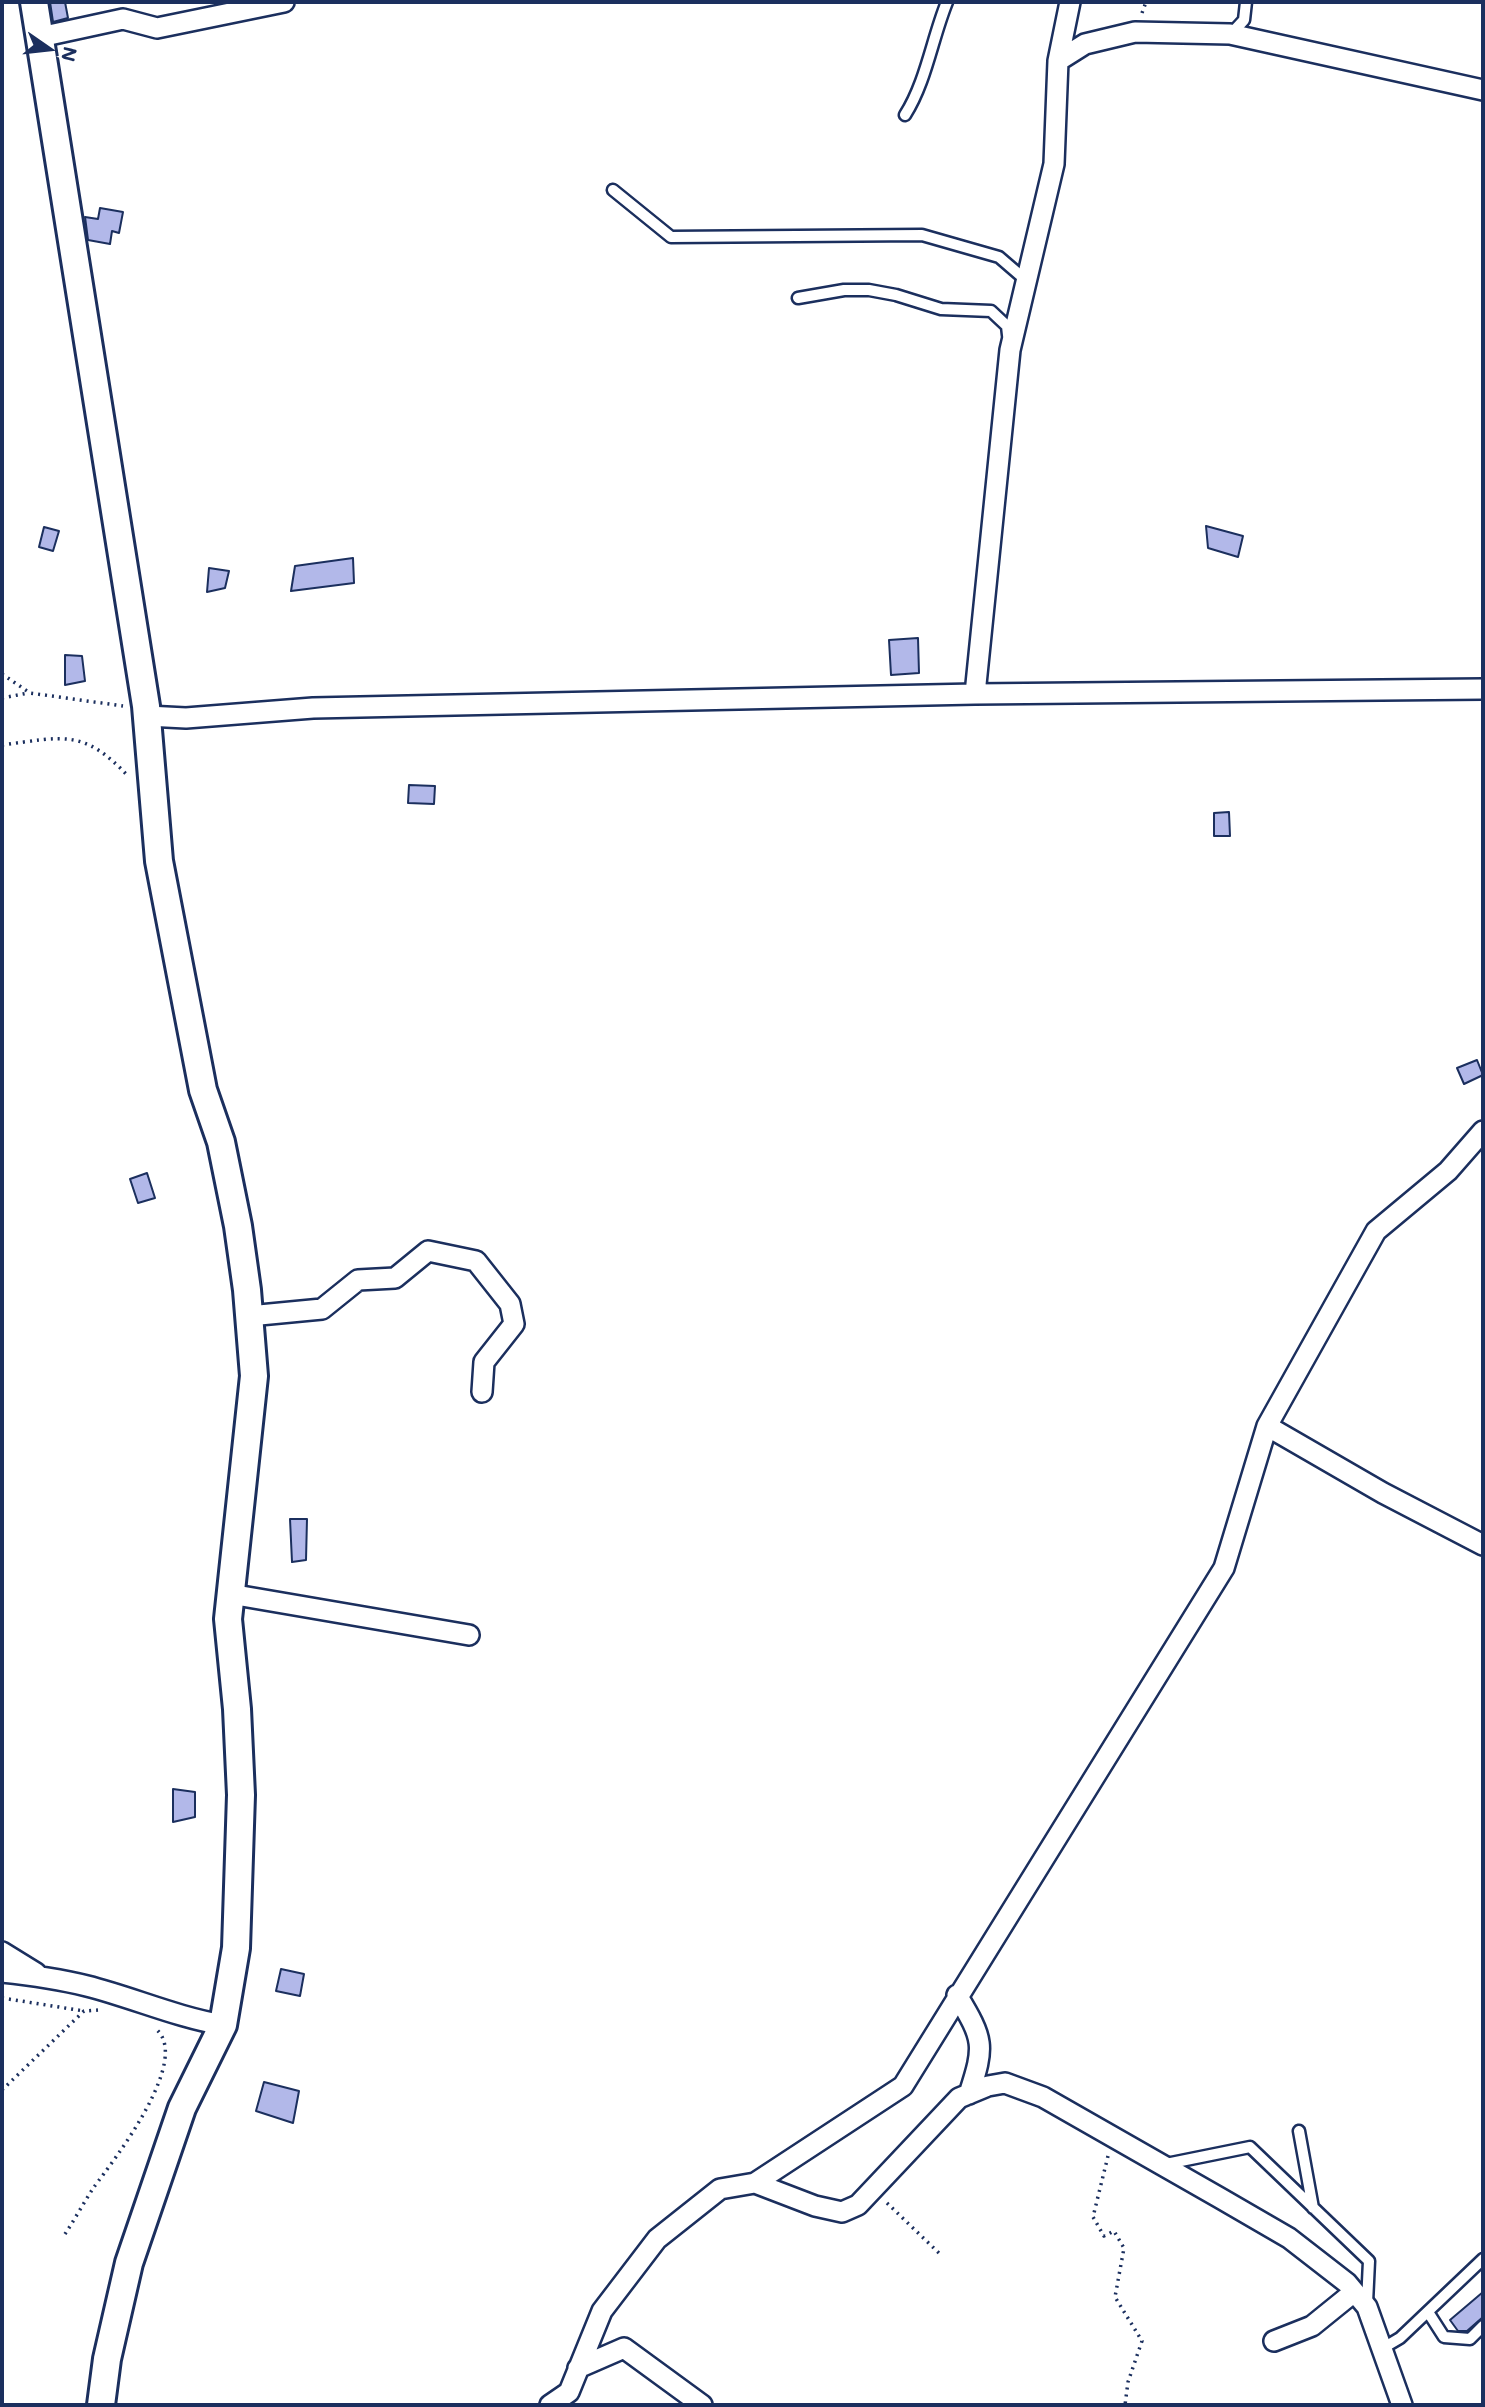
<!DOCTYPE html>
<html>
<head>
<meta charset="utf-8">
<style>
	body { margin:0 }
	#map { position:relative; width:1485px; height:2407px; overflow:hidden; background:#fff; font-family:Mali,sans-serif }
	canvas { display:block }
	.frame { position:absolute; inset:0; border:4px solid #1b2f5e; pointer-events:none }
	.north { position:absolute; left:14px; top:14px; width:70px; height:70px; -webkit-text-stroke:5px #fff; paint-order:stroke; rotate:104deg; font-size:19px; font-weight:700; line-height:28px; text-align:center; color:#1b2f5e }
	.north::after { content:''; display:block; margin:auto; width:24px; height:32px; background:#1b2f5e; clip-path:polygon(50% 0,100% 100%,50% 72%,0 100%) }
</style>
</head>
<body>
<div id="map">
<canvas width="1485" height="2407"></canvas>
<div class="frame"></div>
<div class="north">N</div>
</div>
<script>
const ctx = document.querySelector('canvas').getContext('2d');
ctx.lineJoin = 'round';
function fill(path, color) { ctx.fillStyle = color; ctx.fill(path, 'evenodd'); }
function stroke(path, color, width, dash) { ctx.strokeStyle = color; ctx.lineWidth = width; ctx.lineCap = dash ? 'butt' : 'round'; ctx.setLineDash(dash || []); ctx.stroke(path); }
const building = new Path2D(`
	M50,2H65L68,18L53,22Z
	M100,208L123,212L119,233L112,231L110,244L88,240L85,217L98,219Z
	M1206,526L1243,536L1238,557L1208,548Z
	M44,527L59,531L53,551L39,547Z
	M353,558L354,583L291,591L295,566Z
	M209,568L229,571L225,588L207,592Z
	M918,638L919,673L891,675L889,640Z
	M65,655L82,656L85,681L65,685Z
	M409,785L435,786L434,804L408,803Z
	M1229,812L1230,836H1214V813Z
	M1477,1060L1483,1075L1464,1084L1457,1068Z
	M147,1173L155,1198L138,1203L130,1179Z
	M290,1519H307L306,1560L292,1562Z
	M173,1789L195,1792V1817L173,1822Z
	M281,1969L304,1974L300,1996L276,1991Z
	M264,2082L299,2091L293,2123L256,2111Z
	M1483,2292V2317L1467,2331H1458L1450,2320Z`);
fill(building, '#b2b8e9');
stroke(building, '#1b2f5e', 2);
const lane = new Path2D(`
	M1231,34L1244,20L1246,2
	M905,115C926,82 932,39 947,2
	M613,190L671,237L922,235L999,257L1028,282
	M798,298L844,290H869L896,295L941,309L991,311L1007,326L1008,335
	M1299,2131L1313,2208
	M1166,2164L1250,2147L1369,2261L1367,2303
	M1428,2312L1444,2337L1470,2339L1483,2326
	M1383,2348L1400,2338L1483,2259`);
const street = new Path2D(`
	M40,37L123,19L157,28L284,2
	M1058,61L1085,44L1135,32L1230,34L1483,90
	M975,694L1010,350L1054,164L1058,61L1070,2
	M147,716L186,718L313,708L975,694L1483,689
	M249,1316L322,1309L358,1280L395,1278L428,1251L476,1261L510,1304L514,1324L484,1362L482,1392
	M1267,1426L1383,1493L1483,1545
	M230,1594L469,1635
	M2,1952L36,1973
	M2,1972C31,1975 59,1979 87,1986C134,1998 176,2017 223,2025
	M957,1995C984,2040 985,2045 969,2094
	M755,2183L815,2206L842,2212L858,2205L959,2098L988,2086L1005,2083L1043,2097L1220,2198L1289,2238L1347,2283L1367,2307L1402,2405
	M1274,2341L1312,2326L1354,2292
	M578,2368L624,2348L702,2405
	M550,2405L569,2392L602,2311L657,2239L720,2189L755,2183L903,2086L1224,1568L1267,1426L1376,1231L1448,1171L1483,1131`);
const secondary = new Path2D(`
	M34,2L146,706L159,861L203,1090L221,1142L238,1226L247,1290L254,1376L228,1619L237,1709L241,1795L236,1948L223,2025L182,2108L129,2263L107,2359L101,2405`);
stroke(lane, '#1b2f5e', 15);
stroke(street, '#1b2f5e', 24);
stroke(secondary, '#1b2f5e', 32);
stroke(new Path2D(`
	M1142,13L1146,2
	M2,674L30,693L123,706
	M2,698L28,693
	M2,745C64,737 83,728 129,777
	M2,1998L84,2011
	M2,2090L84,2011L98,2010
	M1108,2156L1093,2217L1104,2236L1114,2231L1124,2248L1115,2297L1142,2341L1128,2382L1125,2405
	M887,2203L941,2255
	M65,2234C75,2219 84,2202 94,2187C114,2160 192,2060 156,2029`), '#1b2f5e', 3.5, [2, 5]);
stroke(lane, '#fff', 10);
stroke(street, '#fff', 19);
stroke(secondary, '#fff', 26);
</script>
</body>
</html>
